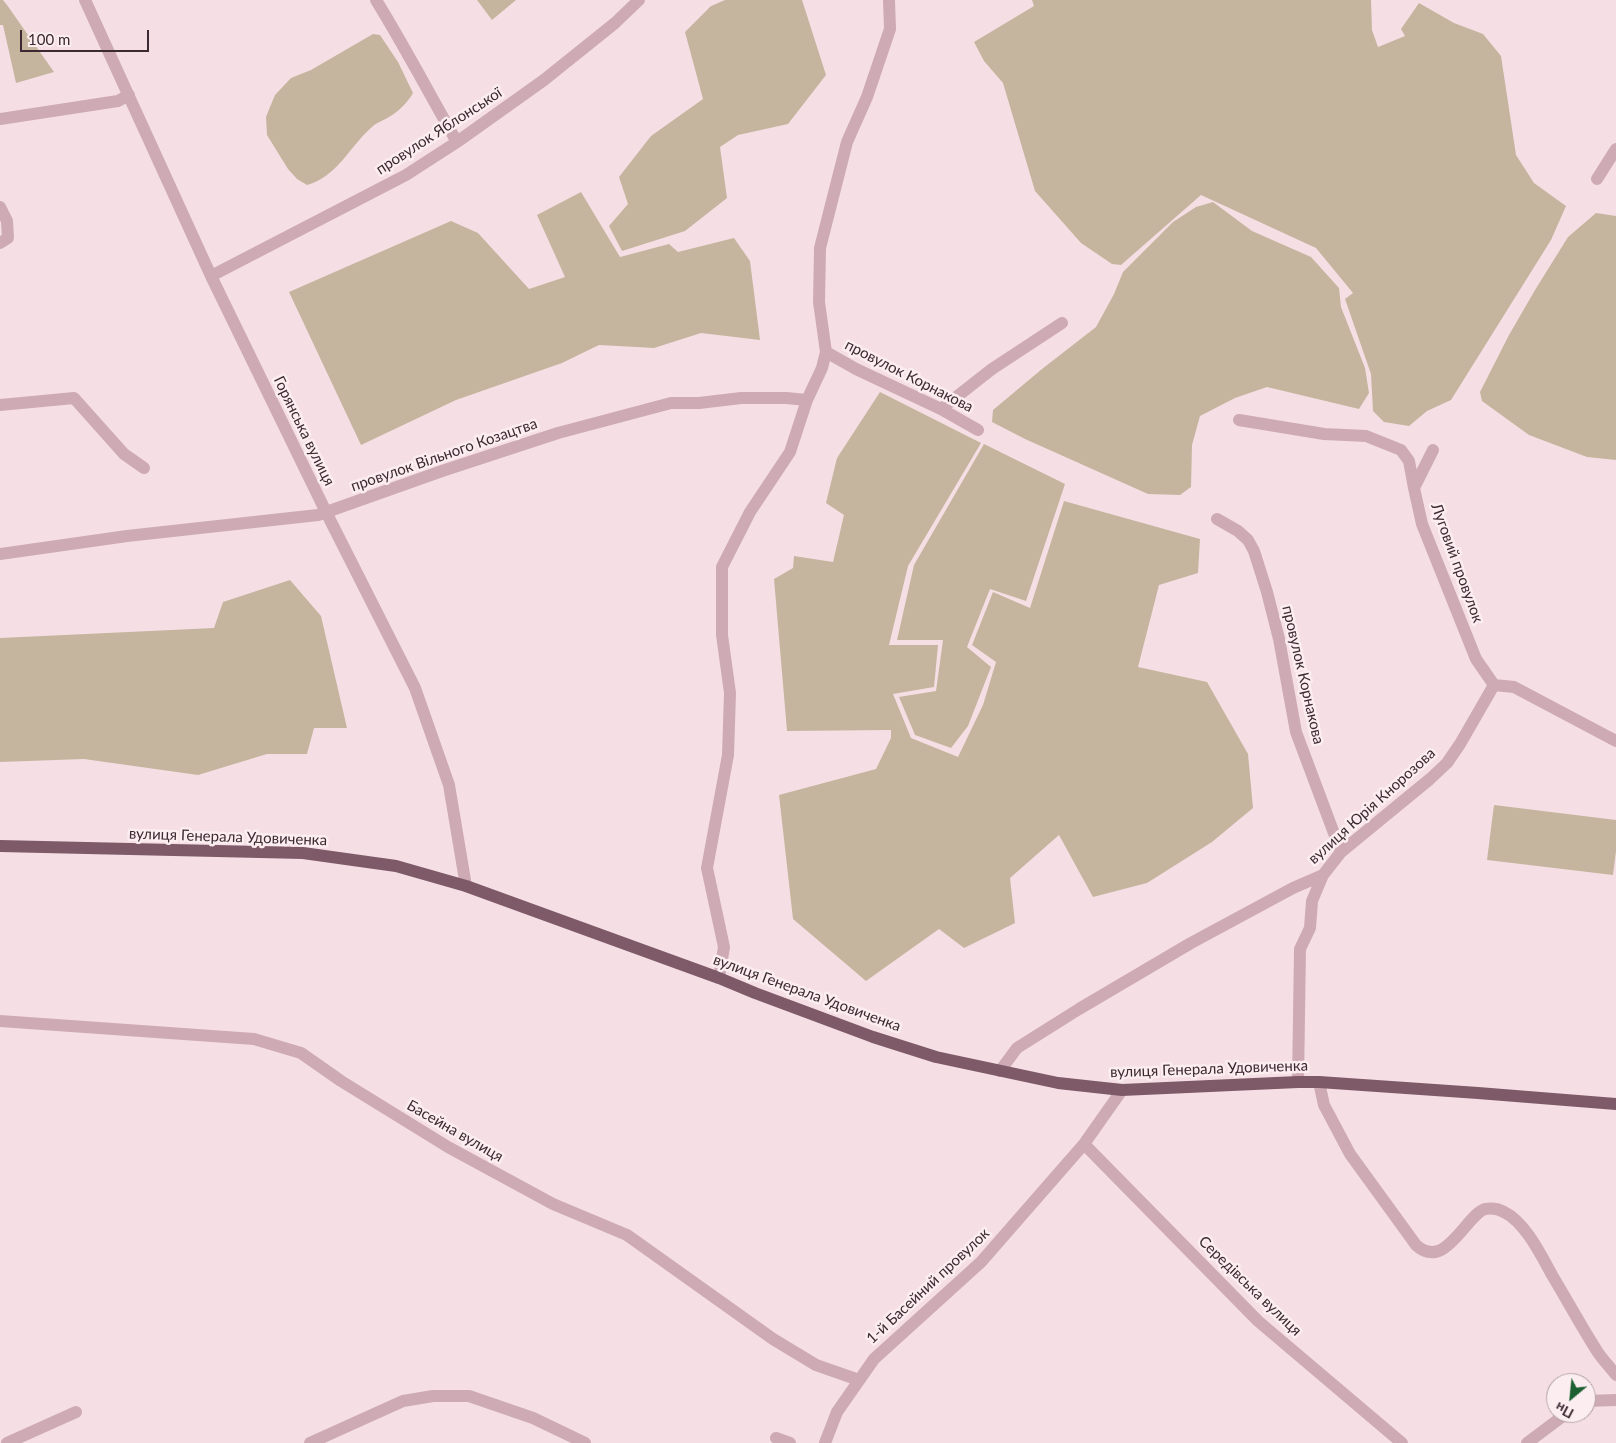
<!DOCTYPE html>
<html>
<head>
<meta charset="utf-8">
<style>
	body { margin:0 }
	#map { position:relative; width:1616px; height:1443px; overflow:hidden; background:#f5dfe4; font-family:Lato,sans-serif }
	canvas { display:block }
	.north { position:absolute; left:1546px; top:1373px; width:50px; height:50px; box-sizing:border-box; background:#fbedf0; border:1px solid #ae9fa4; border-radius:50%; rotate:208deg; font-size:14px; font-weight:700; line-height:20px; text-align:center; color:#3b2a32 }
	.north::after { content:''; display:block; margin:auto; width:18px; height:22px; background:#1c6031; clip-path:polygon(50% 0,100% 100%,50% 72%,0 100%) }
	.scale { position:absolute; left:20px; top:30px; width:129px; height:22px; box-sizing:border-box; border:2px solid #3b2a32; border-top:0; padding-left:6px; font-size:15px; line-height:18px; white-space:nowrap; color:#3b2a32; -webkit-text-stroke:4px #fbedf0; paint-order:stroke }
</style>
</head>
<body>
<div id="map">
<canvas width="1616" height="1443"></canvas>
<div class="north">Пн</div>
<div class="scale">100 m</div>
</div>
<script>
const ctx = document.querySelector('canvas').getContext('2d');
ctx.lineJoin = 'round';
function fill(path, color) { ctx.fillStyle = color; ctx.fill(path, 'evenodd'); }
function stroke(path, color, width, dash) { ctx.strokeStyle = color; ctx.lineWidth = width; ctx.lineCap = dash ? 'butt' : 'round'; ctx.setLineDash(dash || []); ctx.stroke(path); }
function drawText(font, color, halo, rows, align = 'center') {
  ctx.font = font + ' Lato,sans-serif'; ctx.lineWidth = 5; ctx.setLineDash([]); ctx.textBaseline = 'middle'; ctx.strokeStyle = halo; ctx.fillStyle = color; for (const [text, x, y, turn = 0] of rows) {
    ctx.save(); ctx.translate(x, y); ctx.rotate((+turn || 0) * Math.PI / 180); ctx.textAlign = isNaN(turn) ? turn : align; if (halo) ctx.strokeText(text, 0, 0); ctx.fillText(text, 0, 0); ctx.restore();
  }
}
fill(new Path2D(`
	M0,0H3L7,5L54,72L16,83L3,25H0Z
	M477,0H516L492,20Z
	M725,0H802L826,75L788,124L738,135L720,147L727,198L685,231L622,251L609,226L628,204L619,177L651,136L703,99L685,32L711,6Z
	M1032,0H1371L1372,30L1378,47L1405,36L1401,29L1419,3L1454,23L1483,34L1501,56L1516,155L1534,183L1566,206L1551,240L1451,400L1427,411L1409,426L1384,422L1373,411L1371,374L1345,299L1353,293L1316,248L1201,195L1121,265L1112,264L1081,243L1035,191L1003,83L984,61L974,42L1034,6Z
	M373,34L380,35L398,62L413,93C407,103 399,111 389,117C383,121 377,122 372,127C350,146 337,177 307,185L297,179L288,169L267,135L266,117L270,107L275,95L291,78L311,70Z
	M581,192L620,257L669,244L678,252L734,238L750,261L760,340L701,333L654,348L599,345L562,363L456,400L361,445L289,292L451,221L478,233L529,289L565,277L537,215Z
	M1213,202L1252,231L1311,257L1339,288L1341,307L1365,368L1369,393L1359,409L1267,387L1235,398L1200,416L1192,445L1191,487L1180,495L1148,494L1025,439L992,422L993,410L1042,369L1096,327L1114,294L1123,272L1173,222L1196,207Z
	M1596,213L1616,216V460L1587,457L1529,435L1482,401L1480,392L1509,335L1535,290L1568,237Z
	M880,392L981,443L908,566L889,645H938L934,687L893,694L911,738L958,757L983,705L996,662L972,645L993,592L1030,608L1064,501L1200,539L1198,573L1159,585L1138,667L1207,682L1248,754L1253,808L1212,842L1147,883L1093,897L1059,835L1010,878L1015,923L964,948L939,929L866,981L793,919L779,795L876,769L891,738V730L787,731L774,579L793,568L794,556L833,562L844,515L826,503L837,458Z
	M984,444L1065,484L1026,601L990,589L967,647L991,667L968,726L951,748L915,735L899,697L936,691L943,640H897L914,565Z
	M290,580L321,616L347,728H314L307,754H267L198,775L84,759L0,762V638L214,628L223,602Z
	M1494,805L1616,820V851L1613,875L1487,860Z`), '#c5b59e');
stroke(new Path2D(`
	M85,0L211,276L326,512L415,688L449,785L466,886
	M376,0C405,47 430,95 457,142
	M0,119L118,101L129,95
	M1597,179L1616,149
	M0,207L7,221L8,238L0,243
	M211,276L406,175L457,142L544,80L615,23L639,0
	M826,352L856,369L941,409L978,430
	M0,405L74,398L124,454L144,468
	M941,409L992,369L1062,323
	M1239,420L1324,434L1366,436L1401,450L1409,461L1414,488
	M1433,450L1414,488L1422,524L1476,659L1494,685
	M1217,519L1238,531L1248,540L1254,551L1267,592L1279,639L1296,732L1341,852
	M0,554L127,536L318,515L442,471L558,433L671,403H699L741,398H786L807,400
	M719,978L724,947L707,868L728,755L730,693L722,635V567L750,512L790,452L807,400L822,368L826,352L819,302L820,248L847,142L867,97L890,29L889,0
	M0,1021L254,1039L301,1053L341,1081L448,1147L553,1204L627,1235L773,1339L816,1365L859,1380
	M1000,1071L1017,1048L1079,1009L1191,943L1293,888L1323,875L1341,852L1430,779L1447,763L1460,744L1494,685L1514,687L1616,741
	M1298,1082L1300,949L1310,928L1312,901L1323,875
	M1319,1082L1324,1105L1350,1154L1416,1245C1445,1272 1466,1215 1485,1209C1491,1208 1499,1209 1504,1212C1525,1222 1541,1255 1552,1275C1567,1300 1581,1326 1597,1351C1602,1359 1610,1367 1616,1375
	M1084,1144L1258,1321L1402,1443
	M1586,1401L1616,1400
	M776,1438L790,1443
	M7,1443L76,1412
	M310,1443L403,1401L433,1396H469L533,1418L585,1443
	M825,1443L837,1412L874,1359L981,1262L1084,1144L1122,1090
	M1527,1443L1567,1413`), '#ceaab5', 12);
stroke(new Path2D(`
	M0,846L303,853L396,866L466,886L719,978L755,993L873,1037L936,1057L1058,1083L1122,1090L1298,1082H1319L1478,1093L1616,1104`), '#7e5a69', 12);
drawText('15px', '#3b2a32', '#fbedf0', [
	["провулок Яблонської",439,131,-33],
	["провулок Корнакова",909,376,27],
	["Горянська вулиця",304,431,64],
	["провулок Вільного Козацтва",444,455,-19],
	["Луговий провулок",1457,563,70],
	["провулок Корнакова",1303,675,77],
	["вулиця Юрія Кнорозова",1372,806,-42],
	["вулиця Генерала Удовиченка",228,837,2],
	["вулиця Генерала Удовиченка",807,993,20],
	["вулиця Генерала Удовиченка",1209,1069,-2],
	["Басейна вулиця",455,1131,30],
	["1-й Басейний провулок",928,1286,-43],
	["Середівська вулиця",1250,1286,44]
]);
</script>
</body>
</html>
